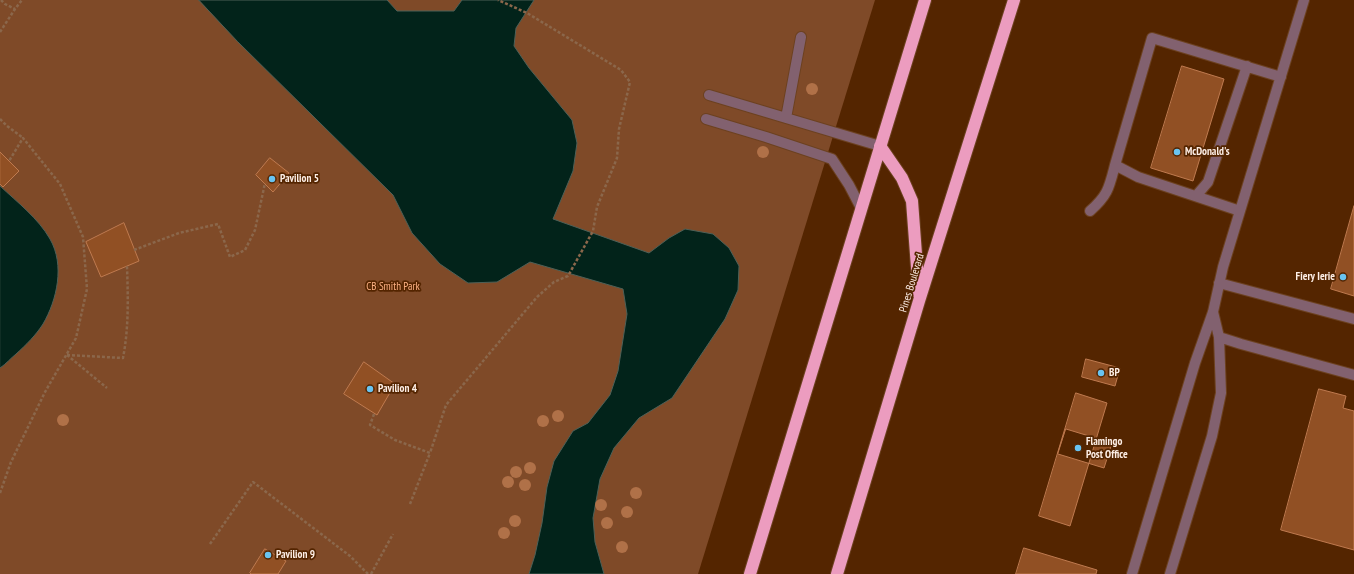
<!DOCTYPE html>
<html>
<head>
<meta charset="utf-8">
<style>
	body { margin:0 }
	canvas { display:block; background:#542500 }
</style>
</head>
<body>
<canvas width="1354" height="574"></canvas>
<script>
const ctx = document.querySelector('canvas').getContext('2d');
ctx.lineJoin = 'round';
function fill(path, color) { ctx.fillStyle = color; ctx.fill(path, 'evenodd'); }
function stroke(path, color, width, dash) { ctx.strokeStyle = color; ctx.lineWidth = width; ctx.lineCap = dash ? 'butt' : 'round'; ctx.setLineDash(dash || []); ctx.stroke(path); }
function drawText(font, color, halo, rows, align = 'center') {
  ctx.font = font + ' "PT Sans Narrow",sans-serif'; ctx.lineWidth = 3.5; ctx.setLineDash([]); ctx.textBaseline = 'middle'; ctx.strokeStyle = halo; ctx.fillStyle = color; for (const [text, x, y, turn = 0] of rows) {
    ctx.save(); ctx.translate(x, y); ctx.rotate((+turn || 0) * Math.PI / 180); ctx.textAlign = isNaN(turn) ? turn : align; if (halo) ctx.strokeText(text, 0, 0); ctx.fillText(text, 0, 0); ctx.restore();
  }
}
fill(new Path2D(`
	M0,0H875L698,574H0Z`), '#7f4a28');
const water = new Path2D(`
	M199,0H387L397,11H454L462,0H534L516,28L514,46L529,68L572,120L577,143L573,171L553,219L649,253L669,238L685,229L713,234L729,248L739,266L738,290L725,319L672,398L639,418L614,448L600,479L593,518L595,542L604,574H529L535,555L542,523L547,487L554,461L573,431L588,423L610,395L618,371L627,314L623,289L530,262L497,282L468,283L440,264L412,233L393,195L238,42Z
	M0,186C17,202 38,218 50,239C65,265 57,300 43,324C36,335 26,345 16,354C11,358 6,364 0,368Z`);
fill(water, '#02231a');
stroke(water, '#4d6057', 1);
const building = new Path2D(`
	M1182,66L1224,79L1193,181L1151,168Z
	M0,152L19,171L3,187L0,184Z
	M270,158L289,173L273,192L256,175Z
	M1354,206V296L1331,289Z
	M124,223L139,261L101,277L86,242Z
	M1086,359L1120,368L1115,386L1082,377Z
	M364,362L395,384L377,415L344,394Z
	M1319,389L1346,396L1343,408L1354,411V550L1281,530Z
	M1076,393L1107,403L1070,526L1039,516Z
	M1066,429L1112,443L1104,468L1058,454Z
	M1024,548L1097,570L1096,574H1016Z
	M265,549L286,561L278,574H251L250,573Z`);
fill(building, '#915024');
stroke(building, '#bf7a4f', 1);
const lane = new Path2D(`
	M709,95L880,146
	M786,118L801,37
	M706,119L766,137L832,159L849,185L861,208
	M1196,196L1208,182L1247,66
	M1090,211C1108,195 1109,188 1115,165
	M1240,211L1138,177L1115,165L1152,38L1281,77
	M1219,283L1354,319
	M1219,337L1241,344L1354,375
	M1132,574L1195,363L1213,312L1223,267L1304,0
	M1170,574L1212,436L1221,393L1219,337L1213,312`);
const highway = new Path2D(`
	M880,146L902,178L912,201L919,294
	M750,574L925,0
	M837,574L919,301L1014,0`);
stroke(lane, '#6c4120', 12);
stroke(highway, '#6c4120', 14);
stroke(new Path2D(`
	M1,0L5,4L15,9
	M0,32L15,9L22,0
	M0,119L7,126L23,138
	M134,250L179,233L218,224L230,257L245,250L255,230L265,183
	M67,355L123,358C129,327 128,297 127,266
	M67,355L107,388
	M374,414L370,425L395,440L430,453L446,405L537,297L554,282L568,276L593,231L597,207L617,158L619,129L630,82L621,70L527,13L498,0
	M0,493L11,462L45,392L76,338L87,289L83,237L60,184L23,138L9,161
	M410,504L430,453
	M210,544L253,482L350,556L368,574
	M371,574L393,534`), '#8b674b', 2.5, [3, 2]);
stroke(lane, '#82616f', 10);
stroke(highway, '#ec9cbf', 12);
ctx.fillStyle = '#b07148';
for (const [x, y] of [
	[812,89],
	[763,152],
	[558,416],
	[63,420],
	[543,421],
	[530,468],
	[516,472],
	[508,482],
	[525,485],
	[636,493],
	[601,505],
	[627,512],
	[515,521],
	[607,523],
	[504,533],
	[622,547]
]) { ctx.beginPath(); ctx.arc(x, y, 6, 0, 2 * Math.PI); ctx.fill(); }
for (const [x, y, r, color] of [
	[1177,152,4,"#69c4f1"],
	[272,179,4,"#69c4f1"],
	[1343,277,4,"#69c4f1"],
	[1101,373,4,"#69c4f1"],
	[370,389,4,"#69c4f1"],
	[1078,448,4,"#69c4f1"],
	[268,555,4,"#69c4f1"]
]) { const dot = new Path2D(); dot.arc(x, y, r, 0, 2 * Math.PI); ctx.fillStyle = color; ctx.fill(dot); stroke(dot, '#542500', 1.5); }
drawText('bold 11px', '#fdeee5', '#542500', [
	["McDonald's",1185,152],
	["Pavilion 5",280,179],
	["Fiery Ierie",1335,277,"right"],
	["BP",1109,373],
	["Pavilion 4",378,389],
	["Flamingo",1086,442],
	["Post Office",1086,455],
	["Pavilion 9",276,555]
], 'left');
drawText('11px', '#fdeee5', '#542500', [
	["Pines Boulevard",912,283,-73]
]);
drawText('11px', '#fcb083', '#542500', [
	["CB Smith Park",393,287]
]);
</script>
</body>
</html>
